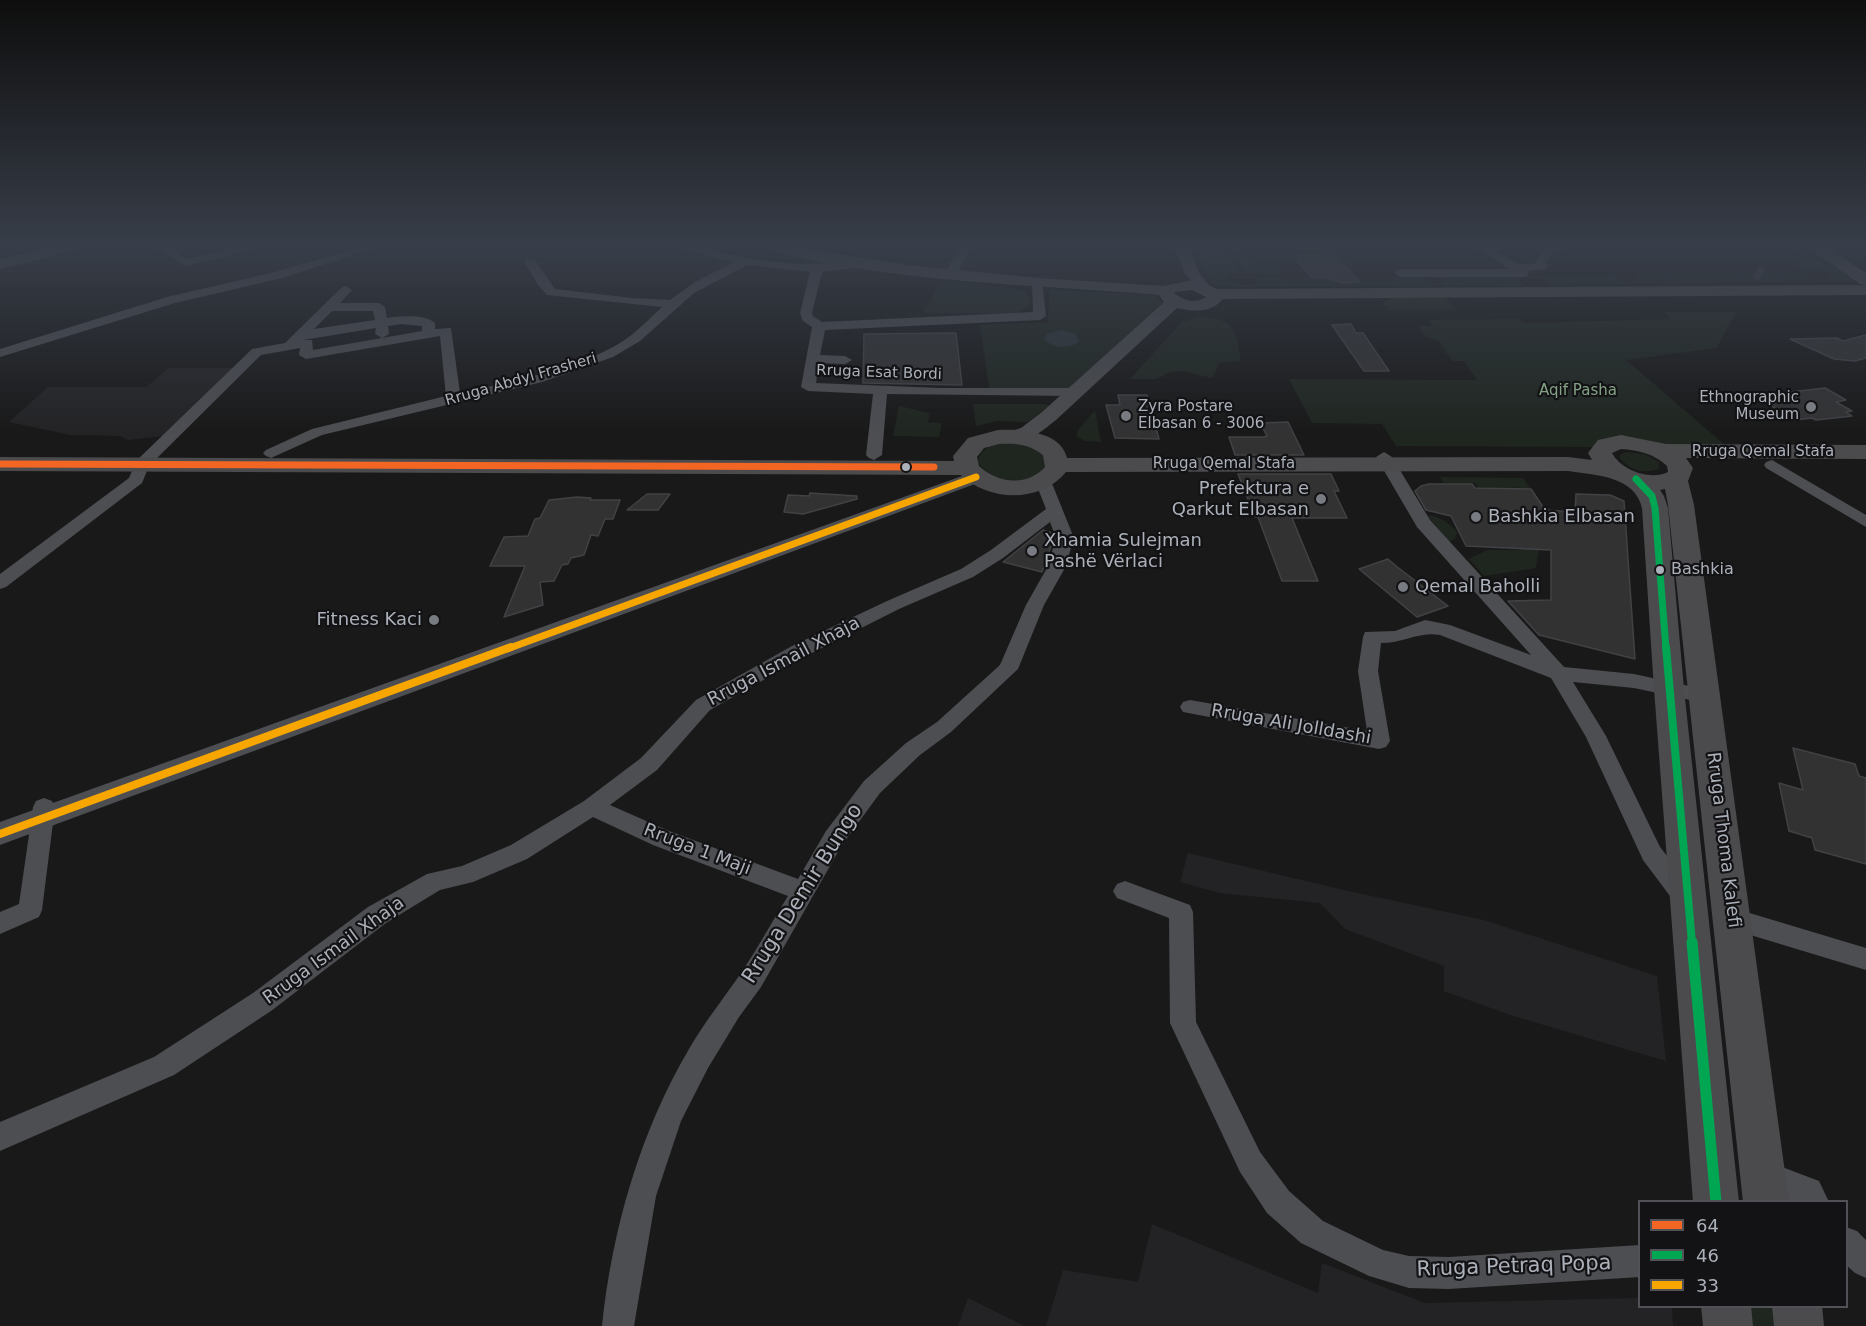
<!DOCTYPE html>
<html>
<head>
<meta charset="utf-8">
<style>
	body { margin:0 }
	#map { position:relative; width:1866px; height:1326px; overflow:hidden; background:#191919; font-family:"DejaVu Sans",sans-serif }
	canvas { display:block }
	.legend { position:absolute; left:1638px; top:1200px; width:210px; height:108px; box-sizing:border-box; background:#131315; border:2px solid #505257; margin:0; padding:8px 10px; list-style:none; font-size:18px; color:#abb0b9 }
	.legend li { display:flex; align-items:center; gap:12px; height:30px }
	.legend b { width:30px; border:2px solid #505257 }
</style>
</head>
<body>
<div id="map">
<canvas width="1866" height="1326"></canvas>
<ul class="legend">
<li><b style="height:8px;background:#f26522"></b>64</li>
<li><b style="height:8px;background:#00a651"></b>46</li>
<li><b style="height:8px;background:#f7a600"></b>33</li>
</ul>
</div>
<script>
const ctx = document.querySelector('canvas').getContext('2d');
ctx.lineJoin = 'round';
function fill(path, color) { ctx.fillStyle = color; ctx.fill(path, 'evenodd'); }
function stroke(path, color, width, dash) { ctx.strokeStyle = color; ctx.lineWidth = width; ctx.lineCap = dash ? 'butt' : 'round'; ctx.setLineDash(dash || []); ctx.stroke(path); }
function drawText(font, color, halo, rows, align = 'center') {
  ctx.font = font + ' "DejaVu Sans",sans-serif'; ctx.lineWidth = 4.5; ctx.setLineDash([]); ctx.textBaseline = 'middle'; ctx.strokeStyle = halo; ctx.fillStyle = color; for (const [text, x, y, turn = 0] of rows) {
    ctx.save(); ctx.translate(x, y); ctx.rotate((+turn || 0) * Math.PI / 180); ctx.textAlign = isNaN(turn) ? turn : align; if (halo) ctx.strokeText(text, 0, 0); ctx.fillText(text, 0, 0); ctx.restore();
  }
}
fill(new Path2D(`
	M168,368H237L163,436L128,440L120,436L70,435L9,422L48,387H147Z
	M1188,853L1344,890L1484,920L1657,976L1666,1061L1510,1015L1444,991V966L1345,929L1320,903L1219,893L1180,882Z
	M1152,1224L1318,1293L1322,1263L1425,1303L1639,1298L1640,1306L1672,1307L1673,1326H1046L1063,1270L1138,1282Z
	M968,1298L1025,1326H958Z`), '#232325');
fill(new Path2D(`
	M1194,248H1226L1239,272L1229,274L1227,279L1240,285L1255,284L1258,278H1329C1334,284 1343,285 1350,282L1349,278L1423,277C1429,283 1438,285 1445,281L1443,277L1515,276L1525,286L1221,287L1211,283Z
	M1231,248H1241L1253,267H1277L1281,275L1245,273Z
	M1782,255C1807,255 1834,263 1852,281L1549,285L1539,276L1615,275C1621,280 1630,284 1638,279L1634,275L1801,274L1821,280L1835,277L1822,269L1799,267Z
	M943,280L1025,290L1031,300L1029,306L1015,314L922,313Z
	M1049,289L1155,295L1162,303L1068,389L989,388L980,325L1048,322Z
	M1393,298H1445L1456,309L1387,310L1390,307L1383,305L1385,301Z
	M1664,312H1736L1717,348L1626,360L1725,445L1597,447L1396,446L1382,424L1312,423L1289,379L1477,380L1464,361H1452L1438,340L1426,337L1418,326H1433L1428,320L1519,319L1523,323L1672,319Z
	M1199,317C1235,318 1236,330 1241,361L1219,363L1212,378L1183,371L1167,373L1157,379H1130L1182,322Z
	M973,404H1045L1049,406L1028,422L997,421L976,426Z
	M899,406L930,413L928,422L942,423L939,437L893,436Z
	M1095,410L1101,442L1085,441L1076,436L1078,430Z
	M1001,442H1022L1045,454L1047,466C1043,469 1039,473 1035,476C1018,485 988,479 978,462C980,449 990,445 1001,442Z
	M1626,452L1644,454L1659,462V468C1646,475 1629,470 1620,458V455Z
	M1440,477L1523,478L1530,488L1478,487L1475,483H1444Z
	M1544,512L1536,568L1484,576L1469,559L1487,550H1521L1517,540Z
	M1427,515C1439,516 1449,523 1457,532L1455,539L1448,542Z
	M1743,1307H1777L1779,1326H1745Z`), '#1f2620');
fill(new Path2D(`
	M1062,330L1076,334L1079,342C1068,349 1053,349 1044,339L1047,334Z`), '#2d343a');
const building = new Path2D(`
	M1334,253L1360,282L1341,283L1327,277H1311L1296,260H1300L1296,255Z
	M1351,324L1356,333H1363L1389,371H1364L1332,325Z
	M956,333L962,385L863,383L864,334Z
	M1866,335V358L1855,361L1834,359L1790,339L1837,338L1843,341Z
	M1825,388L1846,400L1836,402L1852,411L1846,412L1852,416L1816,420L1812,418L1794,420L1756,396Z
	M1118,395H1147L1159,439L1115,438L1106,405H1120Z
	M1288,422L1304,455H1235L1229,437H1264L1267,436L1260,423Z
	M1238,474H1331L1339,491H1334L1347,518H1292L1318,581H1282L1258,517H1255Z
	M1429,484H1472L1475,488L1531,489L1545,510L1575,512L1576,494L1610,495L1624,501L1635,659L1539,635L1508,601L1551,600V550L1466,546L1451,516L1426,510L1415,491L1421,486Z
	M810,493L857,496V499L803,514L784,512L788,495L809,496Z
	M647,494H670L658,510H627Z
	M577,497L591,498L590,500H620L613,519H605L598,536L591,535L584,555L571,558L568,564L562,565L554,581L540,582L543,605L504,617L525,566H490L504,537L528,536L535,519L540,518L549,500Z
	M1043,530L1052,533L1054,538L1042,572L1003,562Z
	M1388,559L1396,566L1448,606L1417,617L1359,569Z
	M1793,748L1855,764L1859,776L1866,778V864L1815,850L1812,838L1789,831L1779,783L1803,790Z`);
fill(building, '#323233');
stroke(building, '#414245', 1.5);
stroke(new Path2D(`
	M1756,271L1762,275`), '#363739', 13, [13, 7]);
fill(new Path2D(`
	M157,248H171L187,259L236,248H257L255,250L185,266Z
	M357,248H375L282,278L175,303L0,357V349L167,297L275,272Z
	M681,248H701L752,259L796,264L866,262V266L862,267L822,272L812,313L813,316L822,322L1033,312L1032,283L1034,280H1042L1046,316L1040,320L825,330L820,355L845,356L852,360L845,364L819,363L816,383L939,388H1076L1083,392L1076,396L887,394L882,455L874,460L869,458L866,455L873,394L808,391L801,387L812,327L803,321L800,313L810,272L748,265L694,293L640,341L613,357L542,382L322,435L271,458L266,456L263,453L266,450L312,429L446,396L440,336L306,359L299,355L300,348L261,355L149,466L142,483L6,587L0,589V574L129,478L136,461L252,349L285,343L342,287L346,286L352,290L340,303H379L385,307L387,318C401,316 425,314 435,323V329L451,328L460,393C509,382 582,368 623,341C638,331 649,319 662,307L547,295L538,285L524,261L526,259H534L555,289L632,298L670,300L695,282L734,262L683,250ZM332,311H373L375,320L314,329ZM401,324L422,326V331L313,350L312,340H303L376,328L375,334L382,338L389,334L388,326Z
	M958,248H970L955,277H947L945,274Z
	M1477,248H1491L1518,264H1535C1540,249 1551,248 1566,248L1551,255L1546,262L1548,267L1546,269L1529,271L1528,276L1524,277H1400L1394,273L1400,269H1509Z
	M1384,452L1392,457L1430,520L1564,667L1634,674L1712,691L1715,696L1712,701L1705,703L1634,688L1573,682L1606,736L1660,847L1694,890L1697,897L1694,904L1685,907L1676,904L1643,860L1586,737L1551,678L1440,635C1419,631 1404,643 1381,643L1378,671L1390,741L1386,747L1379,749L1183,712L1180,707L1183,702L1190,700L1367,731L1358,671L1363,637L1365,632L1395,631L1425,620L1450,625L1531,655L1417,527L1376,457Z
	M1772,460L1866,515V527L1766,468L1764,465L1766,462Z
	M1043,476L1051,481L1074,538L1065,568L1044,605L1018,669L951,732L920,755L880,793L842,845L761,987L739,1017L708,1068L681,1121L656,1196L634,1326H602C612,1230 640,1132 689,1049C705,1021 725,997 743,970C759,946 773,920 788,896L653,845L593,817L527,859L473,882L440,890L386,923L271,1011L174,1075L0,1151V1122L154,1057L253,993L368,907L427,874L462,866L511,845L584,801L641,758L696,700L792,646L887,601L961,569L991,550L1046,509L1035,481ZM1050,522L1056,538L1047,568L1026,605L1000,665L937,722L906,743L864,781L826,831L798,879L669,831L610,805L657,770L710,710L806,656L899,609L973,577L1003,558Z
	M44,798L52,801L55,807L42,910L39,917L0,934V912L19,904L33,807L36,801Z
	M1125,881L1190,905L1193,912L1196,1022L1260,1152L1289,1191L1323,1221L1383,1250L1409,1256L1449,1257L1640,1245V1277L1449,1289L1409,1288L1369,1276L1301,1243L1267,1213L1240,1172L1170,1023L1169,918L1117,898L1113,891L1117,884Z
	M1733,908L1866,948V970L1724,927L1721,919L1724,911Z
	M1761,1159L1819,1181L1829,1202H1794L1751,1184L1746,1174L1751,1164Z
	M1846,1227L1857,1231L1866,1240V1278L1855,1273L1846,1265Z`), '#4d4e52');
fill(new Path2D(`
	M1175,248H1189L1199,273L1211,287L1209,290H1199L1185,274Z
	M976,471L983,473L986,477L983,481L0,845V822Z`), '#4d4e52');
fill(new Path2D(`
	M47,248H75L73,251L0,269V259Z
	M769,248H802L907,265L1039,278L1163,286L1193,280L1218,289L1866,285L1860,284L1809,248H1828L1866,273V295L1223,299C1211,313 1194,312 1177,308L1056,420C1042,431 1027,445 1008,440L1005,436L1008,432L1021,428L1042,412L1164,302L1159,295C1029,284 898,283 771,251ZM1192,290L1206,297C1196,304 1185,301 1175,294V292Z`), '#4c4d50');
fill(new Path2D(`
	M998,430C1020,429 1061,431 1067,458L1568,457L1592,460L1588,453L1598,440L1621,435L1666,444L1866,445V459L1686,458L1693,468L1688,481L1694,505L1789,1202H1743L1668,505L1665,489L1660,490L1664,496L1668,508L1684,689L1739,1202H1693L1654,689L1642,508C1635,476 1595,475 1568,471L1066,472C1041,503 989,502 961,475L0,471V457L954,461L953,456L968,438ZM999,444C1016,443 1029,444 1043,455L1045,467C1027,487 997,483 979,466L977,457L984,448ZM1621,449C1639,450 1654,454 1667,466L1668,472C1650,481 1621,470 1612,453Z
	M1701,1306H1751L1753,1326H1703Z
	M1772,1306H1822L1824,1326H1774Z`), '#4b4b4e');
stroke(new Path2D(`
	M0,464L934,467`), '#f26522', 7);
stroke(new Path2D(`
	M1636,479L1652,496L1655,508L1666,649`), '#00a651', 7);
stroke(new Path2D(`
	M1666,647L1692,943`), '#00a651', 8);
stroke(new Path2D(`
	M1692,942L1716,1202`), '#00a651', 11);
stroke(new Path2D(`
	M507,649L976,477`), '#f7a600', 7);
stroke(new Path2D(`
	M0,834L511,647`), '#f7a600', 8);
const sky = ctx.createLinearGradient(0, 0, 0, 434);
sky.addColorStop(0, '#0e0e0e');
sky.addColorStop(0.57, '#383e49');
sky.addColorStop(1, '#383e4900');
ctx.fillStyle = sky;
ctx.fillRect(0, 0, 1866, 434);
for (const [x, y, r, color] of [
	[1811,407,6,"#787b81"],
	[1126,416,6,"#787b81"],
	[906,467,5,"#abb0b9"],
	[1321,499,6,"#787b81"],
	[1476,517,6,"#787b81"],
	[1032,551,6,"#787b81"],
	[1660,570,5,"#abb0b9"],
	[1403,587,6,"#787b81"],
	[434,620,6,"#787b81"]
]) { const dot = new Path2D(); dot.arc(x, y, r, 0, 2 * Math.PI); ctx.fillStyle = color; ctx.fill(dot); stroke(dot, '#131315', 2); }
drawText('15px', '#abb0b9', '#131315', [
	["Rruga Esat Bordi",879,373,2],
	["Rruga Abdyl Frasheri",521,380,-16],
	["Rruga Qemal Stafa",1763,452],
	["Rruga Qemal Stafa",1224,464]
]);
drawText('15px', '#84a285', '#131315', [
	["Aqif Pasha",1578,391]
]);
drawText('15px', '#abb0b9', '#131315', [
	["Ethnographic",1799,398],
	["Museum",1799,415],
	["Zyra Postare",1138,407,"left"],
	["Elbasan 6 - 3006",1138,424,"left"]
], 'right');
drawText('16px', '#abb0b9', '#131315', [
	["Bashkia",1671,570]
], 'left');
drawText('18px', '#abb0b9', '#131315', [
	["Prefektura e",1309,489,"right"],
	["Qarkut Elbasan",1309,510,"right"],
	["Bashkia Elbasan",1488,517],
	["Xhamia Sulejman",1044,541],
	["Pashë Vërlaci",1044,562],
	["Qemal Baholli",1415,587],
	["Fitness Kaci",422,620,"right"]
], 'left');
drawText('18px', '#abb0b9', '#131315', [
	["Rruga Ismail Xhaja",784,662,-28],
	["Rruga Ali Jolldashi",1291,725,10],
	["Rruga Thoma Kalefi",1723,840,83],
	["Rruga 1 Maji",697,850,21],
	["Rruga Ismail Xhaja",334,951,-36]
]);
drawText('21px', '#abb0b9', '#131315', [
	["Rruga Demir Bungo",803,894,-58],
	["Rruga Petraq Popa",1514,1267,-2]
]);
</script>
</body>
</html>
